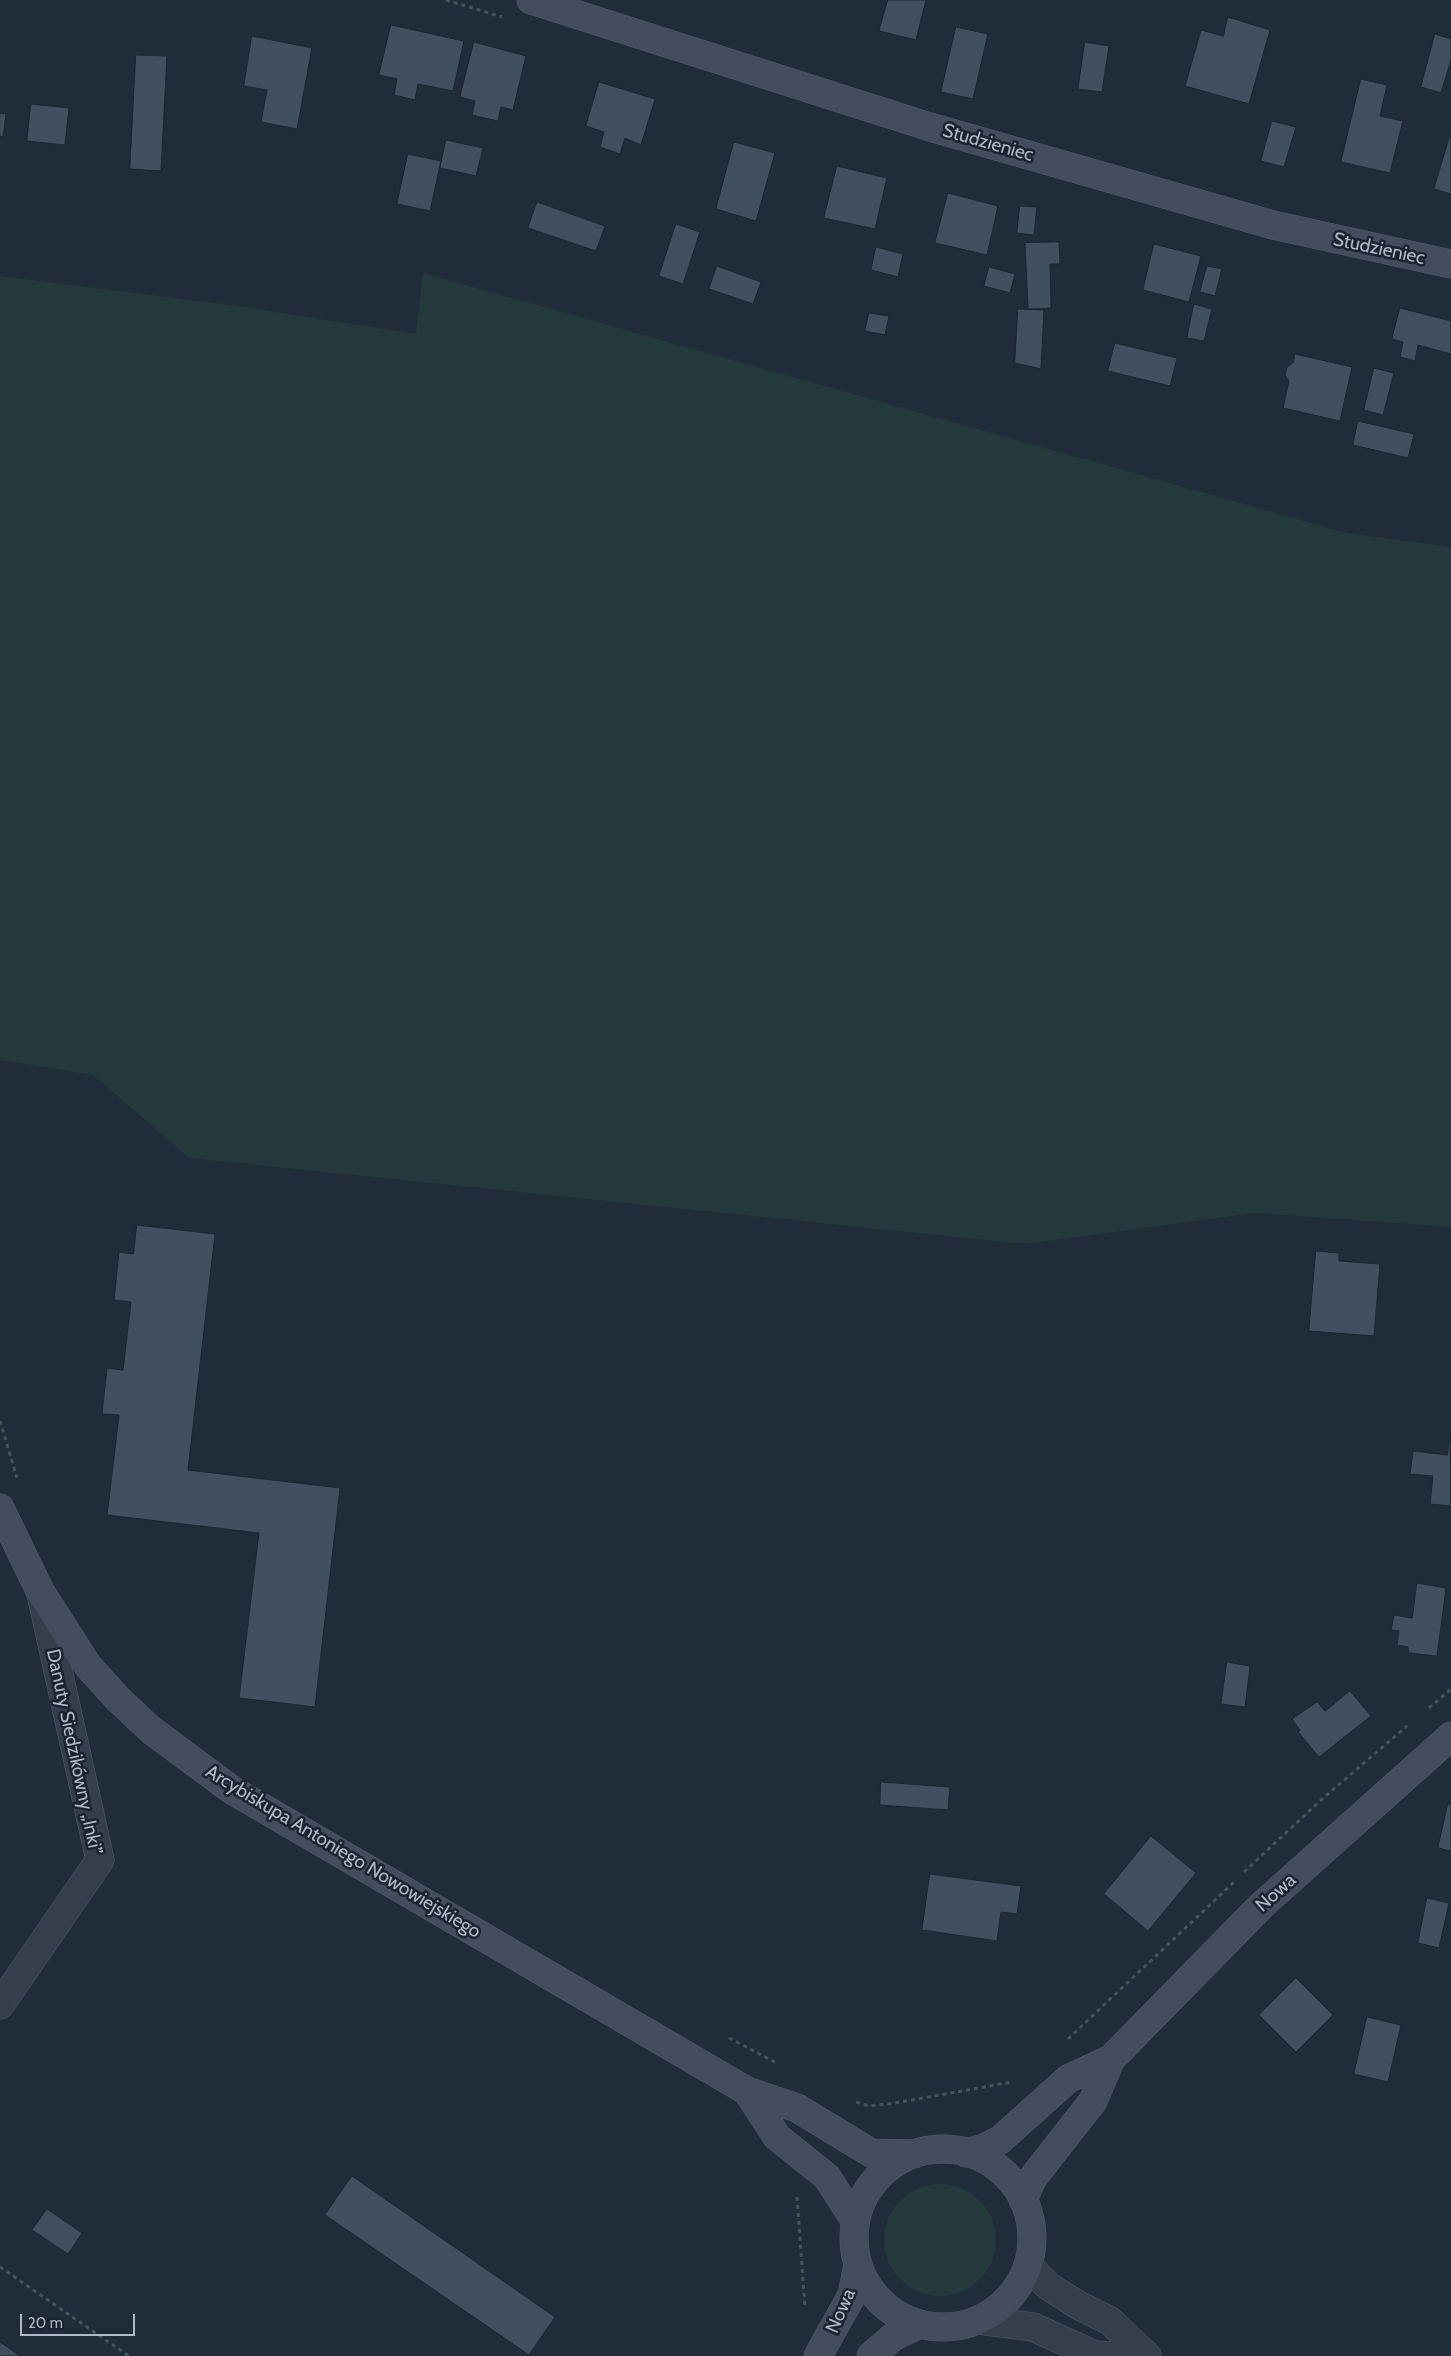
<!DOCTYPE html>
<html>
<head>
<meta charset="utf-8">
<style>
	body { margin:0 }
	#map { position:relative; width:1451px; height:2356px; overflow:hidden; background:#212c3a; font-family:Cabin,sans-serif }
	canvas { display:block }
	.scale { position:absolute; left:20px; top:2314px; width:115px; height:22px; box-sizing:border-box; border:2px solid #b0b9c7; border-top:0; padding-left:6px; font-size:15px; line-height:18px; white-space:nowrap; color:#b0b9c7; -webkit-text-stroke:4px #1a232f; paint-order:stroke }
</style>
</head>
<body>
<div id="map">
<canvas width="1451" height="2356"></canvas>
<div class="scale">20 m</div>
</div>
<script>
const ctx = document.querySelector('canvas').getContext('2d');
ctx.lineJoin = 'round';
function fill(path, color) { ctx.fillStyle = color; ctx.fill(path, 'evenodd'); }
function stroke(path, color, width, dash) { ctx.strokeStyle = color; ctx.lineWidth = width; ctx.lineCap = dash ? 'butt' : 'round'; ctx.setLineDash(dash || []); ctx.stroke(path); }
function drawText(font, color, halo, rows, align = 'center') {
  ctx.font = font + ' Cabin,sans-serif'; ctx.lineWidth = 5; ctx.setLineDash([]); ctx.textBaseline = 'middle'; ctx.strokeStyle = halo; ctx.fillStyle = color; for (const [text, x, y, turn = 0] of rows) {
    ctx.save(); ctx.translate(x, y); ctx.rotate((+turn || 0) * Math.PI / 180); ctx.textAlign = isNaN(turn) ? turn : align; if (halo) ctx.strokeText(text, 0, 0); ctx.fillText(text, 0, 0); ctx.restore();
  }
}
fill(new Path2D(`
	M423,273L1347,533L1451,547V1227L1254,1213L1025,1244L189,1158L93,1075L0,1060V276L238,306L416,334Z
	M884 2240a56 56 0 1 1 112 0a56 56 0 1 1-112 0Z`), '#23393b');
const building = new Path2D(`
	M888,0H926L916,40L879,31Z
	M1228,17L1270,30L1249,104L1185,86L1201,30L1223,36Z
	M391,25L464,41L453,91L418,84L415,100L394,95L397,79L379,75Z
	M956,27L988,34L973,99L941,92Z
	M1435,34L1451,39V60L1441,93L1421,87Z
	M252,36L312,48L297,129L261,122L267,90L244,86Z
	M474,42L526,56L513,110L501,107L498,121L472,115L475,101L460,97Z
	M1085,42L1109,46L1102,92L1078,89Z
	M136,55L167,56L161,171L130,169Z
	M1361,79L1387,85L1380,116L1403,121L1390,173L1341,162Z
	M599,82L655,99L641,145L625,138L620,154L600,147L604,132L586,126Z
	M31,104L69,108L65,145L27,141Z
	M0,113L6,114L3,137L0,136Z
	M1272,121L1296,127L1284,167L1261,161Z
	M1450,136H1451V194L1434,189Z
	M446,140L483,148L476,176L440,168Z
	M734,142L775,153L756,221L716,209Z
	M408,154L441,161L430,211L397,204Z
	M837,166L887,178L875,229L824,218Z
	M948,193L998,206L987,255L935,243Z
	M537,202L605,226L596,251L528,228Z
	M1020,206L1037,207L1034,235L1017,233Z
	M676,224L700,232L683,284L659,276Z
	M1059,242L1060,264H1050L1051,308L1028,309L1025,243Z
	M1154,244L1201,256L1189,302L1143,290Z
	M876,247L903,254L898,277L871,270Z
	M717,266L761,282L753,304L709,289Z
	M1207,266L1222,269L1215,296L1200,292Z
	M989,267L1015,274L1010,293L984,286Z
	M1194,304L1212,309L1204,341L1187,338Z
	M1400,308L1451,321V354L1418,345L1415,361L1400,357L1403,342L1392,339Z
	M1018,309L1044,310L1041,369L1015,363Z
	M869,313L889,316L885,335L865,331Z
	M1115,343L1177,358L1170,386L1108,371Z
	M1295,354L1352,367L1340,421L1283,408L1289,381L1285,375L1287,367L1293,363Z
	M1374,368L1394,373L1383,415L1364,410Z
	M1358,421L1414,434L1408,458L1353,445Z
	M137,1225L215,1234L188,1470L340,1488L315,1707L239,1698L259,1533L107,1515L119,1415L102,1414L107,1368L123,1370L131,1302L114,1300L119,1252L133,1254Z
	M1316,1251L1339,1253V1261L1380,1264L1374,1336L1309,1331Z
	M1450,1434L1451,1506L1430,1504L1433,1476L1410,1474L1413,1451L1447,1455Z
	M1417,1583L1446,1588L1437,1656L1409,1653L1408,1647L1397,1645L1399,1631L1391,1630L1394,1615L1412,1618Z
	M1227,1662L1250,1666L1245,1707L1221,1704Z
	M1350,1691L1371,1716L1319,1757L1298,1732L1300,1730L1292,1719L1317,1702L1325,1711Z
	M881,1782L950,1787L948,1810L880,1805Z
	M1448,1804H1451V1851L1438,1848Z
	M1151,1836L1196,1873L1148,1931L1104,1894Z
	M930,1874L1021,1886L1017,1914L1001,1912L997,1941L922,1930Z
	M1427,1898L1449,1903L1439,1948L1418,1943Z
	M1296,1978L1333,2015L1296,2052L1259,2015Z
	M1367,2017L1401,2025L1388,2082L1354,2074Z
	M352,2176L555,2317L529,2355L325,2215Z
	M47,2209L82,2233L68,2254L32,2230Z
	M0,2342L20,2356H0Z`);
fill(building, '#424f5f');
stroke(building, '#1c2531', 1);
const street = new Path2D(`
	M0,2005L100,1860L41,1594
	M1028,2265L1048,2286L1078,2305L1110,2321L1147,2356
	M978,2320L1033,2327L1095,2355L1111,2356`);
const secondary = new Path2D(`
	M531,0L930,127L1273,225L1451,264
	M0,1508L40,1591L88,1666L118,1699L151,1730L232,1790L747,2091L797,2108L871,2153L914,2154
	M747,2091L777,2137L827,2177L854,2219
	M854 2238a89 89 0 1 1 178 0a89 89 0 1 1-178 0Z
	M966,2153L984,2148L1000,2140L1068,2079L1111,2059L1261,1906L1451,1736
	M1023,2200L1032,2179L1093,2101L1111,2059
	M818,2356L852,2295L858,2264
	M871,2356L893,2337L920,2324`);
stroke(street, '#535c68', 29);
stroke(secondary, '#535c68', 29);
stroke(new Path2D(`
	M446,0L502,17
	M0,1421L17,1478
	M1429,1708L1451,1689
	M1244,1872L1321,1800L1407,1726
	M729,2038L777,2063
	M1068,2039L1234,1882
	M856,2102L869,2106L895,2103L1012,2082
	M797,2197L805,2308
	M0,2267L129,2356`), '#415659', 3, [4, 4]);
stroke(street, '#353e4b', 28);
stroke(secondary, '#434d5e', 28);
drawText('19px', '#b0b9c7', '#1a232f', [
	["Studzieniec",988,143,16],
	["Studzieniec",1379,249,12],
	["Danuty Siedzikówny „Inki”",74,1752,78],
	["Arcybiskupa Antoniego Nowowiejskiego",343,1852,31],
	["Nowa",1276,1893,-42],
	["Nowa",841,2311,-66]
]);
</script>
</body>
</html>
